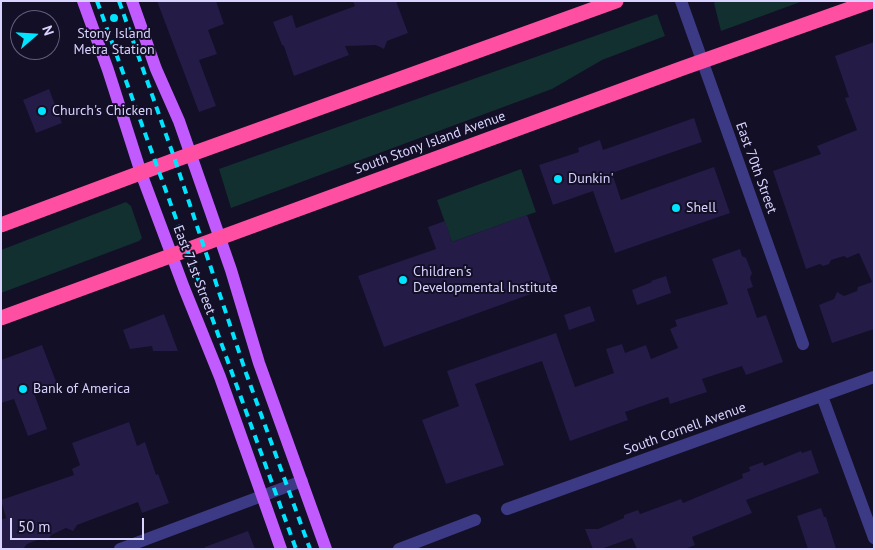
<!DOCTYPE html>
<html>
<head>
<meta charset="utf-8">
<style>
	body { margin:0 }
	#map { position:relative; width:875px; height:550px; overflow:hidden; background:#130f26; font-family:"PT Sans",sans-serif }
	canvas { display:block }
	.frame { position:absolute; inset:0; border:2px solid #d9d4ff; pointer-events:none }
	.north { position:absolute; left:10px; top:10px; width:50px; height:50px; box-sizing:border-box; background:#130f26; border:1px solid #625e7d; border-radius:50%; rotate:71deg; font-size:14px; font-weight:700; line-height:20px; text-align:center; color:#d9d4ff }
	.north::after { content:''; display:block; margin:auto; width:18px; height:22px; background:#00e5ff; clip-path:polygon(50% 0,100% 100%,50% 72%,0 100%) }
	.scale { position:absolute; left:10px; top:518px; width:134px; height:22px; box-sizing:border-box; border:2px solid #d9d4ff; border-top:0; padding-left:6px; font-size:15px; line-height:18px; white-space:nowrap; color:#d9d4ff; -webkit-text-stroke:4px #130f26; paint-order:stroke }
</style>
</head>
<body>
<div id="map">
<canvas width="875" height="550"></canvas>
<div class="frame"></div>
<div class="north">N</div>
<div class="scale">50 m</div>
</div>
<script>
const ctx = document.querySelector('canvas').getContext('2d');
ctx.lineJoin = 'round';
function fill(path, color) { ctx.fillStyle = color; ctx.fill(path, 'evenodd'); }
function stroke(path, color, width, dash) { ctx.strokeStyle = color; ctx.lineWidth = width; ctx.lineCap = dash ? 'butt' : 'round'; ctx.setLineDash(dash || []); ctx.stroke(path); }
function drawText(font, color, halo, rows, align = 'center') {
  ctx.font = font + ' "PT Sans",sans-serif'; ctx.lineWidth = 4; ctx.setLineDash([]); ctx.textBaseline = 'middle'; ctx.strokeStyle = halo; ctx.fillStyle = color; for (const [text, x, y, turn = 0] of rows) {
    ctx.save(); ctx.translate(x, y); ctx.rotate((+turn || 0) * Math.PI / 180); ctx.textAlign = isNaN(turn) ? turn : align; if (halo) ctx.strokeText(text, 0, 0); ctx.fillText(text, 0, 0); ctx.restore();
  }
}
fill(new Path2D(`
	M717,1H803L721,31L714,3Z
	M657,14L665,36L602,60L552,89L231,208L219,169Z
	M521,169L536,212L452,242L437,200Z
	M126,202L131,206L142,238L139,241L1,293V250Z`), '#12302f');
fill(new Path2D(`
	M157,1H216L224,24L208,30L217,54L199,60L216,106L199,112Z
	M353,1H396L408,33L387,41L384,49L376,45L345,46L349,55L294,76L284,46L282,45L273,22L292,15L296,28L355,6Z
	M874,42V329L832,343L819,305L834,299L837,292L844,296L857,291L858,287L872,282L859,253L847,258L844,256L831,260L829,264L823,266L820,264L806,269L773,171L821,154L817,146L857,130L845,98L849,97L835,56Z
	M49,89L62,123L36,133L23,100Z
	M694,118L702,142L612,173L621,200L714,167L730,213L615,253L593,191L553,205L539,165L579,152L578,148L600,140L603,150Z
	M527,215L553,286L384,347L358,276L436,249L428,227L445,221L452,242Z
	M740,249L742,256L746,258L752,273L750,278L753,287L747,289L757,318L766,315L783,362L746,375L742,366L702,379L707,392L670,404L668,397L625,412L628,420L570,441L542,361L475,384L504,465L446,484L422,420L459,406L447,371L556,333L575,387L614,373L606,349L622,344L625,353L646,345L651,359L678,348L670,329L677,326L675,320L728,304L712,259Z
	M666,276L671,293L637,305L632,290L652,282L651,281Z
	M590,306L595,321L569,330L564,315Z
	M164,314L178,351H153L152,346L130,349L123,330Z
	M42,345L57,384L34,393L47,429L28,436L14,399L1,403V360Z
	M129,422L137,446L145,442L156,475L158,474L169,503L142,513L138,502L77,525L73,531L66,528L51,535L48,541L42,538L27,544L24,548L21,549H1V520L6,518L1,500L74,475L72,469L80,465L72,443Z
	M811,450L819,473L746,500L752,513L692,537L695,545L685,549H637L632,538L601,549H593L585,529H598L624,518V515L638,510L640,514L681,499L683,503L743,478L742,474L750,471L749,467L763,462L764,466L801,451L802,453Z
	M821,508L824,517H826L836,549H808L797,516Z
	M248,531L255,549H205V547Z`), '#241b47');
stroke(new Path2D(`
	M681,1L803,344
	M822,396L874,538
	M507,509L874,377
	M120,549L302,481
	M399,549L475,520`), '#3d3a85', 12);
stroke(new Path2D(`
	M83,1L108,70L141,173L184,288L220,377L281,549
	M132,1L156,69L179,121L231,270L259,363L326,549`), '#c25bff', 12);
stroke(new Path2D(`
	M1,225L175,160L616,1
	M1,318L683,68L872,1`), '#ff4fa3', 15);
stroke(new Path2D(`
	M97,1L296,549
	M119,1L175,160L246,373L310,549`), '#00e5ff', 4, [8, 6]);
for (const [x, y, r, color] of [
	[114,18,5,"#00e5ff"],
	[42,111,5,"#00e5ff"],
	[558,179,5,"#00e5ff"],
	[676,208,5,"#00e5ff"],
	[403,280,5,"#00e5ff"],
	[23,389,5,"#00e5ff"]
]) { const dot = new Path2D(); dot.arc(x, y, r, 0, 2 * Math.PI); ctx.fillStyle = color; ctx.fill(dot); stroke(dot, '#130f26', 2); }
drawText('14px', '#d9d4ff', '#130f26', [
	["Stony Island",114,34,"center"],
	["Metra Station",114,50,"center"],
	["Church's Chicken",52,111],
	["Dunkin'",568,179],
	["Shell",686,208],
	["Children's",413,272],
	["Developmental Institute",413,288],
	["Bank of America",33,389]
], 'left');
drawText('14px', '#d9d4ff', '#130f26', [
	["South Stony Island Avenue",430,143,-20],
	["East 70th Street",756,168,70],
	["East 71st Street",194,270,69],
	["South Cornell Avenue",685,429,-20]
]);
</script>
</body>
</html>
